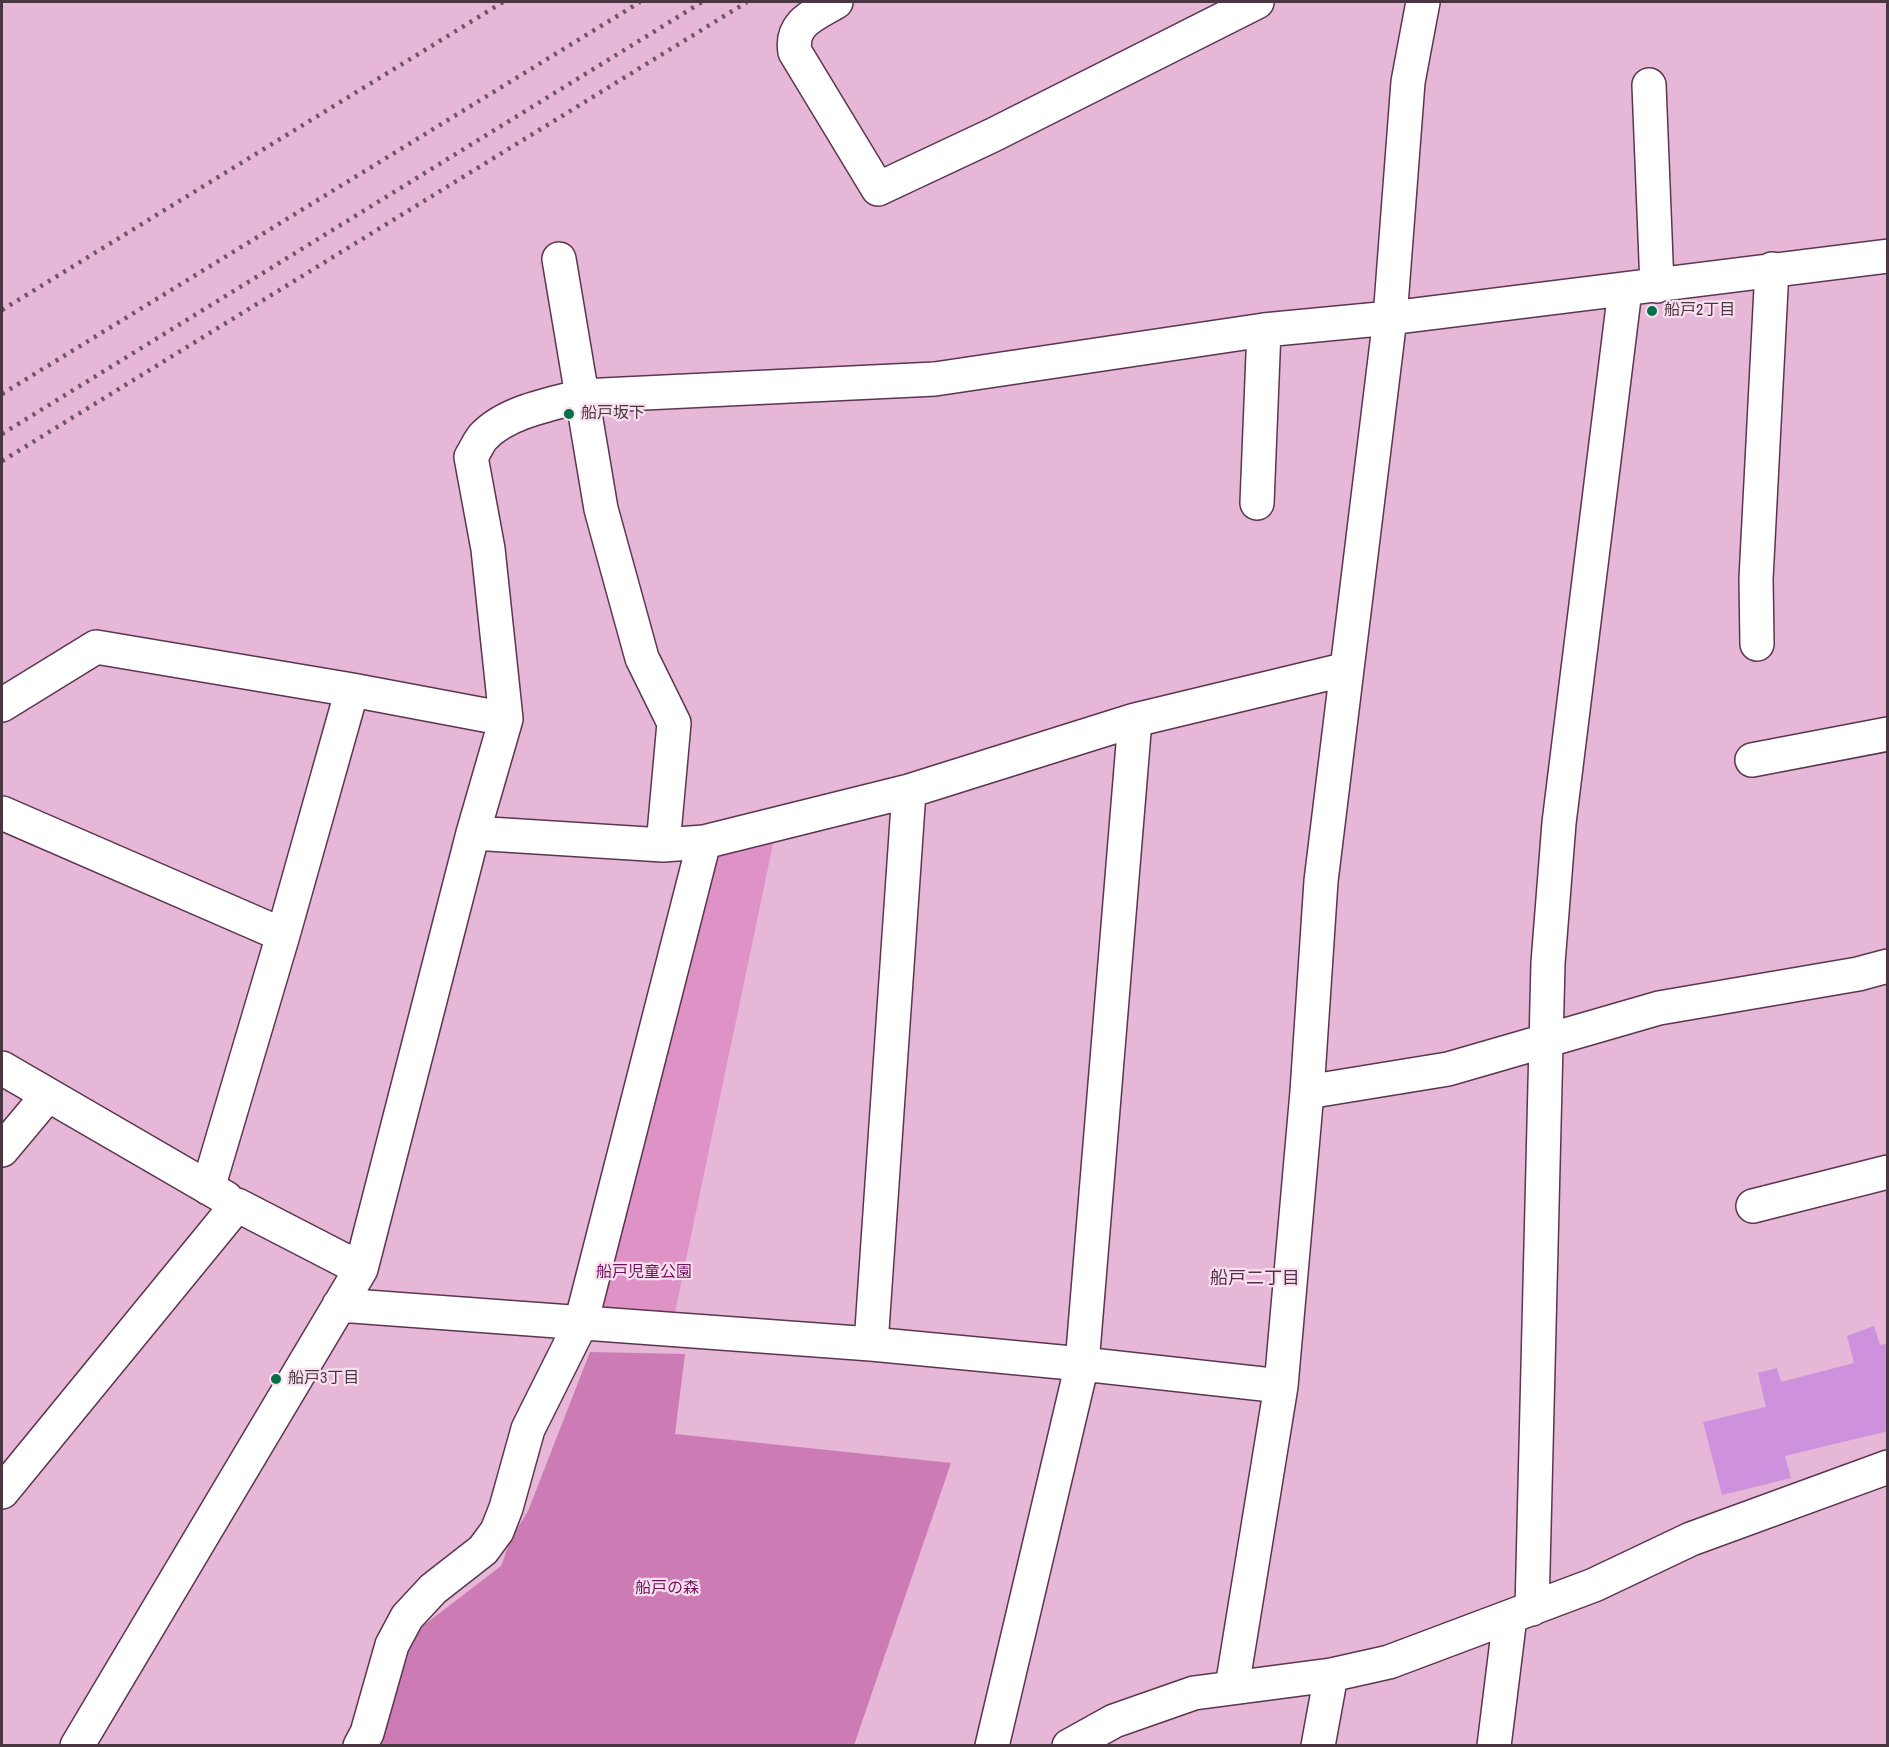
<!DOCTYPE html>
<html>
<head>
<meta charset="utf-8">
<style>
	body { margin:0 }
	#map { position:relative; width:1889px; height:1747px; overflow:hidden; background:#e6b7d6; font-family:"Archivo Narrow",sans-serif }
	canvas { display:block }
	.frame { position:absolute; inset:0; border:3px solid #493642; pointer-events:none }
</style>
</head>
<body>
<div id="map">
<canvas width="1889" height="1747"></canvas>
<div class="frame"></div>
</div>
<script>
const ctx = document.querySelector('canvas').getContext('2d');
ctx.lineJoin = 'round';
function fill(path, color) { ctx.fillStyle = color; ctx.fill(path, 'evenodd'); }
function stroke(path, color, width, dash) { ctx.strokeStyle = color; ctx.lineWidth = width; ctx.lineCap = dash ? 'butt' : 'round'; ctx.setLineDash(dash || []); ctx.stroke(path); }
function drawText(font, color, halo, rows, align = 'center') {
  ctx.font = font + ' "Archivo Narrow","Noto Sans JP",sans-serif'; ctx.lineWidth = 4.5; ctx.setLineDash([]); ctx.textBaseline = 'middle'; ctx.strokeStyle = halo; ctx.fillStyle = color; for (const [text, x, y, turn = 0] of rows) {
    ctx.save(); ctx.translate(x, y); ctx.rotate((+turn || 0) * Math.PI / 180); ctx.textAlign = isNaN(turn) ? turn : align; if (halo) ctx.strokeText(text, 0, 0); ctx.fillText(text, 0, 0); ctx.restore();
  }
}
fill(new Path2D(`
	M774,839L674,1317L593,1314L712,851Z`), '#de92c6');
fill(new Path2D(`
	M590,1352L685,1354L675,1434L951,1463L854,1745L373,1746L407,1645L424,1625L501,1566L511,1539L528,1511Z`), '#cc7bb4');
fill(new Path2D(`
	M1874,1326L1880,1345L1888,1343V1431L1785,1456L1791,1478L1722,1495L1703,1422L1766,1407L1758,1373L1777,1368L1781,1382L1854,1363L1847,1336Z`), '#cd91dd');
const minor = new Path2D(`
	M836,2C814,15 790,23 795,52L878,189L993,135L1257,2
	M1649,85L1657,286
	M559,259L601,509L642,658L674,723L663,845
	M1257,503L1264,330
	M1757,644L1756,579L1772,269
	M2,705L96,647L352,690L506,719
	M1752,760L1888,734
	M2,813L283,935
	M473,833L663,845L704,842L909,791L1135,720
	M2,1068L226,1198
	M1307,1092L1448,1069L1659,1008L1858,974L1888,966
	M2,1150L48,1095
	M208,1188L283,935L352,690
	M1753,1206L1888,1172
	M339,1305L871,1344L1082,1364L1281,1386
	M871,1344L909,791
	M2,1492L237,1205L361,1269
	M1532,1609L1548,963L1559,823L1625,290
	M1232,1687L1281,1386L1307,1092L1321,881L1390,318L1408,82L1423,2
	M77,1746L361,1269L473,833L506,719L488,549L471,457C475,451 478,443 483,437C506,412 551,404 582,396L935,379L1264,330L1390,318L1888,256
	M360,1746L367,1733L392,1645L407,1617L433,1589L483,1550L497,1531L506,1508L528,1429L581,1323L704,842
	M992,1746L1082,1364L1135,720L1347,669
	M1069,1746L1114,1721L1194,1693L1331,1675L1389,1662L1594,1585L1691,1539L1888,1467
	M1318,1746L1331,1675
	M1494,1746L1510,1617`);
stroke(minor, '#5c3550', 36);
stroke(minor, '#fff', 33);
stroke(new Path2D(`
	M2,310L503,2
	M2,394L640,2
	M2,434L702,2
	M2,461L747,2`), '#6f5566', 4.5, [3, 6]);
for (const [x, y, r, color] of [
	[1652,311,6,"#056f46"],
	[569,414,6,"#056f46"],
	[276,1379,6,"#056f46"]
]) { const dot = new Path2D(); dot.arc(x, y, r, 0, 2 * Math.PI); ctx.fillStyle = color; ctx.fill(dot); stroke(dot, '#f8e0ef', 2); }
drawText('16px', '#493642', '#f8e0ef', [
	["船戸2丁目",1664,311],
	["船戸坂下",581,414],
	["船戸3丁目",288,1379]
], 'left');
drawText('16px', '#720f5d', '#f8e0ef', [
	["船戸児童公園",644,1273],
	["船戸の森",667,1589]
]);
drawText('18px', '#56304a', '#f8e0ef', [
	["船戸二丁目",1255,1279]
]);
</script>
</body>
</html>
